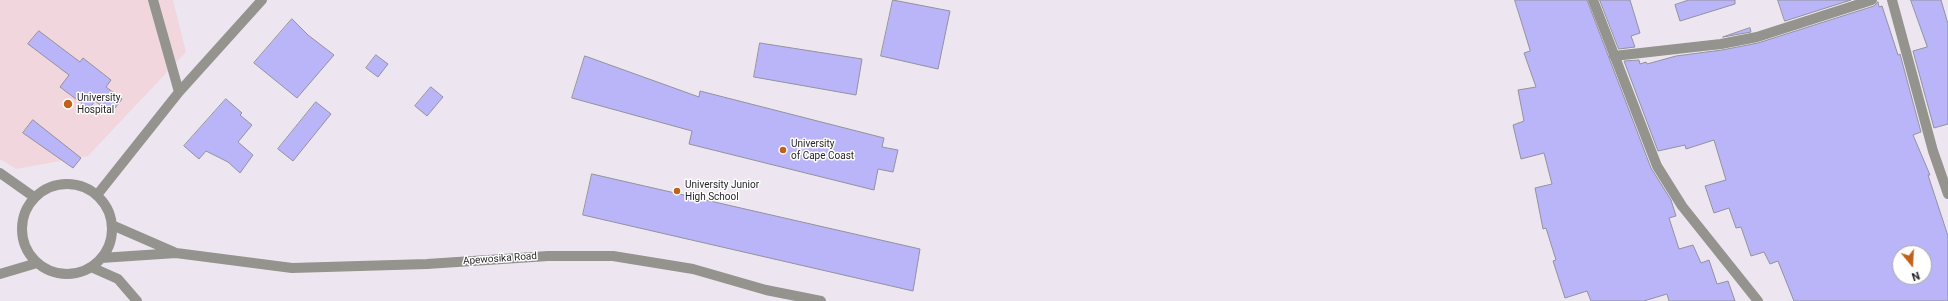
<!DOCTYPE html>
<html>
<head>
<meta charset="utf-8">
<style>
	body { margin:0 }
	#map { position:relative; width:1948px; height:301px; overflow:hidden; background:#ede6f0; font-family:Roboto,sans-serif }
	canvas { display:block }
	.north { position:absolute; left:1892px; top:245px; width:40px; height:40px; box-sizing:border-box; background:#fff; border:1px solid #a9a8a9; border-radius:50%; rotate:162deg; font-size:11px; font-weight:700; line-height:16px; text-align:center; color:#282529 }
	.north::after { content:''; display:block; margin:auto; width:14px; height:18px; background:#c06219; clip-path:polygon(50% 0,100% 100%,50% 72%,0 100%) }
</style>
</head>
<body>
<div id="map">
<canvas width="1948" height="301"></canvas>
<div class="north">N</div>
</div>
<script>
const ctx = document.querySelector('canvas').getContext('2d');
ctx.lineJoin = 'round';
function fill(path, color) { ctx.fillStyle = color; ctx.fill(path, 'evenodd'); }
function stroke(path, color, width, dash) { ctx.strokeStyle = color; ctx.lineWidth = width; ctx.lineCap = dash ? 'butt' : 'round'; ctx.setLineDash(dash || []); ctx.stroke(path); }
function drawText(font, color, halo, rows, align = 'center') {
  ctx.font = font + ' Roboto,sans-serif'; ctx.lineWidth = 3; ctx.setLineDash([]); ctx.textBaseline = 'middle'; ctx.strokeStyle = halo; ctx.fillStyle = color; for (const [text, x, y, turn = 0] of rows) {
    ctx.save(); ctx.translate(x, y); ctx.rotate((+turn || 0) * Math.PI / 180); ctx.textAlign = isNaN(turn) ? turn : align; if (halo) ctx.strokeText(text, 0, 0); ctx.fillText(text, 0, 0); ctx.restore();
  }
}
fill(new Path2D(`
	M0,0H173L186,52L88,156L16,169L0,159Z`), '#f1d7dd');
const building = new Path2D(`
	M893,0L950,11L938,69L881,56Z
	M1515,0H1587L1651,168L1671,200L1676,216L1669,218L1679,249L1693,245L1701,263L1709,260L1717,284L1728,281L1735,301H1669L1667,294L1644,301H1591L1587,291L1565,298L1553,261L1556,260L1546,228L1543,229L1535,188L1552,184L1544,153L1521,159L1513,125L1524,121L1518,90L1536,87L1524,53L1530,51Z
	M1600,0H1630L1640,33L1631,36L1635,47L1619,49Z
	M1689,0H1735V4L1680,21L1675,5Z
	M1778,0H1851L1785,21Z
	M1911,0H1941L1948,24V124L1934,128L1913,51L1927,47Z
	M1878,2L1879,7L1882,6L1898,55L1900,54L1921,132L1913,135L1930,175H1928L1948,236V301H1794L1778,261L1770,264L1764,252L1751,256L1741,227L1736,228L1729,208L1714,213L1705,186L1726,180L1714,140L1686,149L1685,145L1658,151L1624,61L1639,60L1640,64L1646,62L1647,64L1676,56L1722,50L1758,43L1874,6ZM1900,253H1924V277H1900Z
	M292,19L308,35L334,55L297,98L254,63Z
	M1750,28L1751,32L1723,37Z
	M39,31L80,62L83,58L111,80L106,87L122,99L111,113L95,101L89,109L60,87L69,75L28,44Z
	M760,43L862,59L856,95L754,77Z
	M376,55L388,64L378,77L366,68Z
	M585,56L699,97L700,91L884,138L882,147L898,150L893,172L878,169L874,190L689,144L692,131L572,98Z
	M431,87L443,97L427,116L415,106Z
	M226,99L242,113L240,115L252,125L238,142L253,155L240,173L228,162L206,151L199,159L184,146Z
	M316,102L331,114L293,161L278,149Z
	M33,120L81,158L73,168L23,133Z
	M592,174L920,249L913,291L583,215Z`);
fill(building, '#bab4f8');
stroke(building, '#92929c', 1);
stroke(new Path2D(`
	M153,0L179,92
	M1593,0L1657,166L1682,206L1758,301
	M1892,0L1933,151L1948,194
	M1614,56L1721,44L1757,37L1872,0
	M0,173L34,197
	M22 229a45 45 0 1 1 90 0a45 45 0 1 1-90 0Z
	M97,195L179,92L262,0
	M112,225L174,252
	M101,258L176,253L292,268L427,264L548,256H613L693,269L766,290L821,301
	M91,267L118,279L137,301
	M0,274L37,263`), '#94938e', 10);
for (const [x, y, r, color] of [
	[68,104,5,"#c06219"],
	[783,150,4,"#c06219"],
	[677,191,4,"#c06219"]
]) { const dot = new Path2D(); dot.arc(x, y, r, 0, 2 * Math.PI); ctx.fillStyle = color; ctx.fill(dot); stroke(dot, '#fff', 1.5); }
drawText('10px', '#282529', '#fff', [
	["University",77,98],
	["Hospital",77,110],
	["University",791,144],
	["of Cape Coast",791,156],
	["University Junior",685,185],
	["High School",685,197]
], 'left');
drawText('10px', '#282529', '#fff', [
	["Apewosika Road",500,259,-4]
]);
</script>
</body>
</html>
